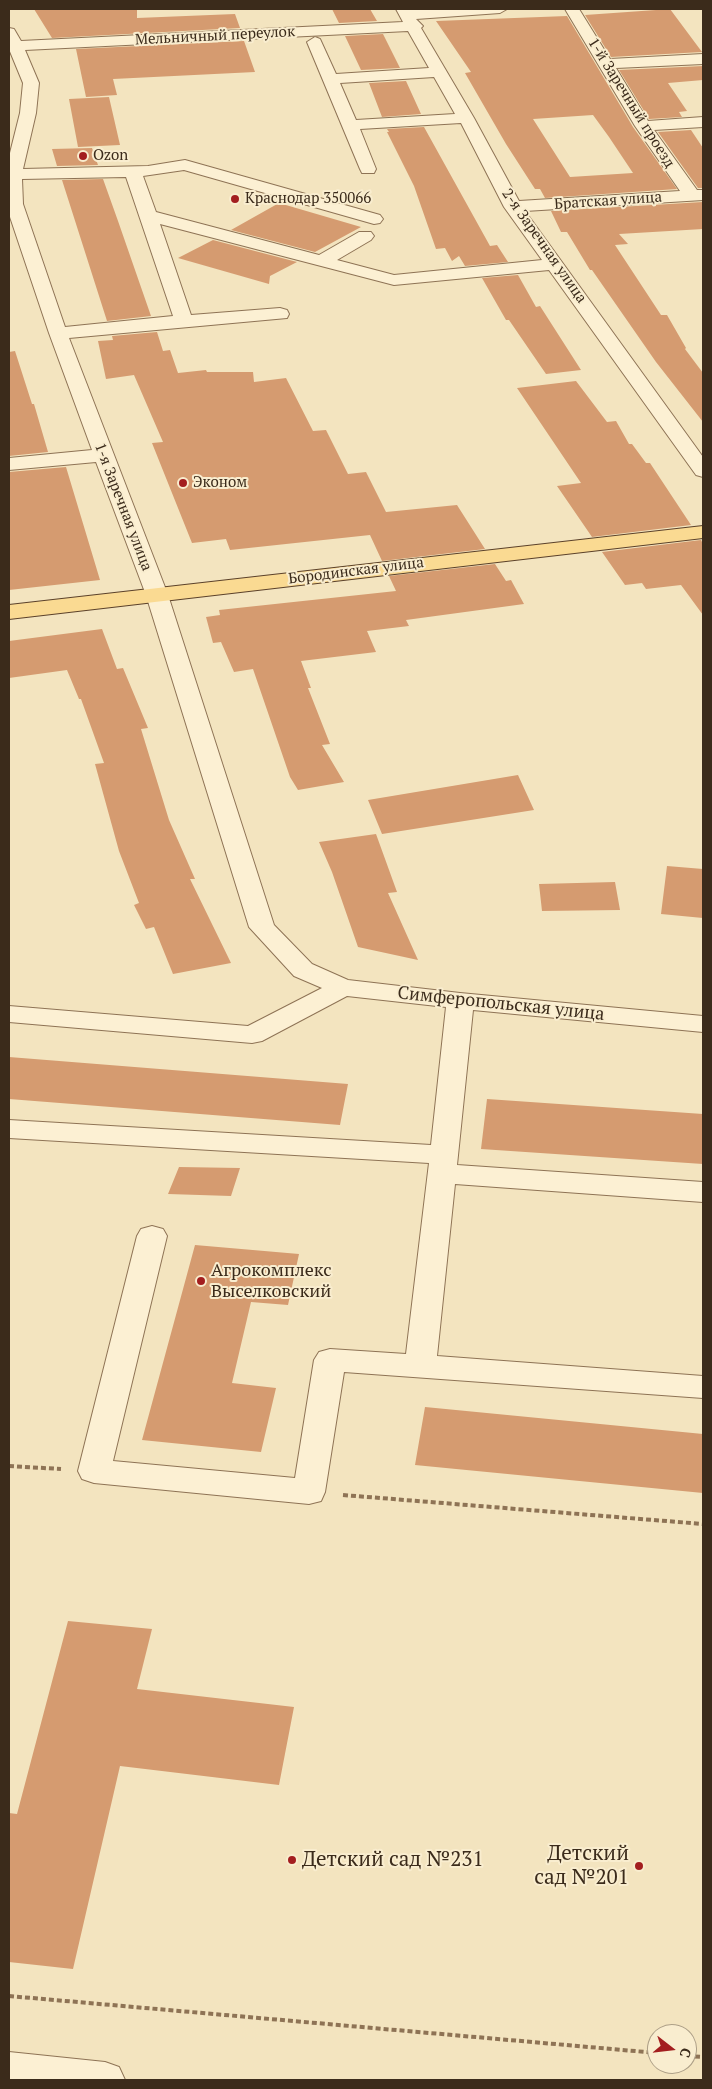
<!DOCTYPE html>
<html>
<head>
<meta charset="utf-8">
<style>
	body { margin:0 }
	#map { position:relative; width:712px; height:2089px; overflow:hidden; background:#f3e4bf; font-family:"PT Serif",serif }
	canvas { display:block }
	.frame { position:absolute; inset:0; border:10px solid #3b2b1b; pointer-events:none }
	.north { position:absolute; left:647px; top:2024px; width:50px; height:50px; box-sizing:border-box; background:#f9edcf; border:1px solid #ad9f87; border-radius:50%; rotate:106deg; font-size:14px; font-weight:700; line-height:20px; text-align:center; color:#3b2b1b }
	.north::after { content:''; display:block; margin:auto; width:18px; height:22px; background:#a31e1f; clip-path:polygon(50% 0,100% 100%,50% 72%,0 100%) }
</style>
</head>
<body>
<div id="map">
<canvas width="712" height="2089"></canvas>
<div class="frame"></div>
<div class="north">С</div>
</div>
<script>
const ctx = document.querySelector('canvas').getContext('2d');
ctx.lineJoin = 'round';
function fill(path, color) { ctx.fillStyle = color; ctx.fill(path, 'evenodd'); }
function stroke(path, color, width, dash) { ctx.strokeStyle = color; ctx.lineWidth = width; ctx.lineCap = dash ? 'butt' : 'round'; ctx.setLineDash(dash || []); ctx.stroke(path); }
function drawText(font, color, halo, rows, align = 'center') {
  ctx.font = font + ' "PT Serif",serif'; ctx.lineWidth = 4; ctx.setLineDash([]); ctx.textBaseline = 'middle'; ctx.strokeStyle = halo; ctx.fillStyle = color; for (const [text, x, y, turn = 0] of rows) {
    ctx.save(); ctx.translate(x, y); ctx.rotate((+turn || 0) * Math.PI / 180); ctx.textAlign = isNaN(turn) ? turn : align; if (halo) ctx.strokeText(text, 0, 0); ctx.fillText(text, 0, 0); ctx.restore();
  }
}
fill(new Path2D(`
	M34,9H137V18L235,14L240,28L52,38Z
	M332,9H370L377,21L339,23Z
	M670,9L702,52L611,57L585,15Z
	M567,16L633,127L677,189L545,198L540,189H535L506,144L465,73L471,72L436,21ZM593,115L609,137L633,173L570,177L533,119Z
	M383,34L400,68L361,70L345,36Z
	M244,41L255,72L113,79L117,95L86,97L76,49Z
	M703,66V80L668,83L687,111L679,112L682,117L649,119L619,70Z
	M406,81L421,114L382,117L369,83Z
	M109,97L120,145L78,147L69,99Z
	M424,127L490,246L497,245L508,262L465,266L459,256L452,261L445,248L436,249L414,186L387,132H389L387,129Z
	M691,130L703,148V188H698L658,132Z
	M92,148L98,165L57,166L52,149Z
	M103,179L118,221L151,316L107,321L62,180Z
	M703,202V229L619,234L628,244L615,245L661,315H667L686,348L685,349L703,373V422L656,362L592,270H590L567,232H561L551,211Z
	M279,203L361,227L315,252L231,230Z
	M213,240L297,262L270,276L269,284L178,258Z
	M518,275L536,307L540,306L581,370L546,374L509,320H506L482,278Z
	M157,332L163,351L170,350L178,373L206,370L207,372H253L254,382L286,378L313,431L326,430L348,474L366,472L386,512L457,505L485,549L382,561L370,535L230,550L226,539L192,543L152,443L163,442L134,375L106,379L98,341L113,340L112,336Z
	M15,351L32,404H34L48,452L9,456V352Z
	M576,381L607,422L616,421L629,444H632L646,463H650L691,525L592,537L557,486L581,483L517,388Z
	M66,467L100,580L9,590V472Z
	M701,540L703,544V615L681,585L646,589L642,583L625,585L602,552Z
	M495,564L506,581L511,580L524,604L406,620L409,626L367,631L376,652L301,661L311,688H308L330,744L322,745L344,782L298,790L290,777L253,669L234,672L221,642L213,643L206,617L220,615L219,610L396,591L389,576Z
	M102,629L117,669L123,668L148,728L141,729L169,820L195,879H190L231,963L173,974L154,927L146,929L134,905L139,903L119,851L95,764L104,763L81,699H79L67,670L9,678V641Z
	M518,775L534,810L382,834L368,800Z
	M376,834L397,892L388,893L418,960L358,947L332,872L319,842Z
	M667,866L703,869V918L661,914Z
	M615,882L620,910L542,911L539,884Z
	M9,1057L348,1084L340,1125L9,1099Z
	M487,1099L703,1114V1164L481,1149Z
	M179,1167L240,1168L231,1196L168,1194Z
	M195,1245L299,1254L288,1305L251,1302L232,1383L276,1388L261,1452L142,1440Z
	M425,1407L703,1434V1493L415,1465Z
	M68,1621L152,1629L137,1689L294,1707L279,1785L120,1766L73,1969L9,1962V1813L17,1814Z`), '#d59b70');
const minor = new Path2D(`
	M396,9H507L500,13L416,19L423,26L421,28L474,118L519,201L680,191L635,126L565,9H579L610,59L703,54V64L616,68L648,121L703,117V127L654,130L697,190H703V200L525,211L703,457V477L696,475L549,270L394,285L160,224L191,315L280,308L287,310L289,314L287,318L69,338L168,595L274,925L312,964L348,980L460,993L703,1016V1032L473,1010L457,1165L703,1182V1202L455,1184L437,1356L703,1376V1398L344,1372L325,1492L321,1501L309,1504L94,1483L82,1479L78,1471L137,1236L141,1229L152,1226L163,1229L167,1236L113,1461L295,1478L314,1360L319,1352L330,1349L406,1354L429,1163L9,1138V1120L431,1145L446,1007L347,996L262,1041L252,1043L9,1022V1006L248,1026L322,988L294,976L249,927L146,595L96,462L9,470V458L92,450L49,333L9,214V157L20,113L23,83L9,49V28L14,29L21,41L403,22ZM408,31L429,68L336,74L320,39L315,37L307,42L360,169L362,173H374L376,169L360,129L461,123L504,207L542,260L394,275L337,260L371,240L374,236L371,232H359L319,255L156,212L143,176L184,170L374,224L380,223L383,219L380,215L185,160L148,166L23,169L36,113L39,83L25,50ZM434,77L455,114L356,120L340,83ZM126,177L173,316L65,327L23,204L22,179Z
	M9,2052L105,2062L119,2067L125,2080H9Z`);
const major = new Path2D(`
	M703,526V538L9,619V605Z`);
stroke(minor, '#8e7355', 2);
stroke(major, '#5b412a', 2);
stroke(new Path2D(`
	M9,1466L61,1469
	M343,1495L703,1524
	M9,1996L657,2053
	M687,2056L703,2057`), '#8e7355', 4, [5, 3]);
fill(minor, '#fcf0d3');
fill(major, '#fada92');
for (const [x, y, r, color] of [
	[83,156,5,"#a31e1f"],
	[235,199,5,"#a31e1f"],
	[183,483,5,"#a31e1f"],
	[201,1281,5,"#a31e1f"],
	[292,1860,5,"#a31e1f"],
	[639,1866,5,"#a31e1f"]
]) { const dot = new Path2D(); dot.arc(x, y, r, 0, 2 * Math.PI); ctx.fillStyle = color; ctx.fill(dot); stroke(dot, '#f9edcf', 2); }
drawText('15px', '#3b2b1b', '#f9edcf', [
	["Мельничный переулок",215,36,-3],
	["1-й Заречный проезд",631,103,58],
	["Братская улица",608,201,-4],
	["2-я Заречная улица",544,246,55],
	["1-я Заречная улица",123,507,69],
	["Бородинская улица",356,571,-7]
]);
drawText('15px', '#3b2b1b', '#f9edcf', [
	["Ozon",93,156],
	["Краснодар 350066",245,199],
	["Эконом",193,483]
], 'left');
drawText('18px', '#3b2b1b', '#f9edcf', [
	["Симферопольская улица",501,1004,6]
]);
drawText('18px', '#3b2b1b', '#f9edcf', [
	["Агрокомплекс",211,1271],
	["Выселковский",211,1292]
], 'left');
drawText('21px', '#3b2b1b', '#f9edcf', [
	["Детский",629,1854],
	["сад №201",629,1878],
	["Детский сад №231",302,1860,"left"]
], 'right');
</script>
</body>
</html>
